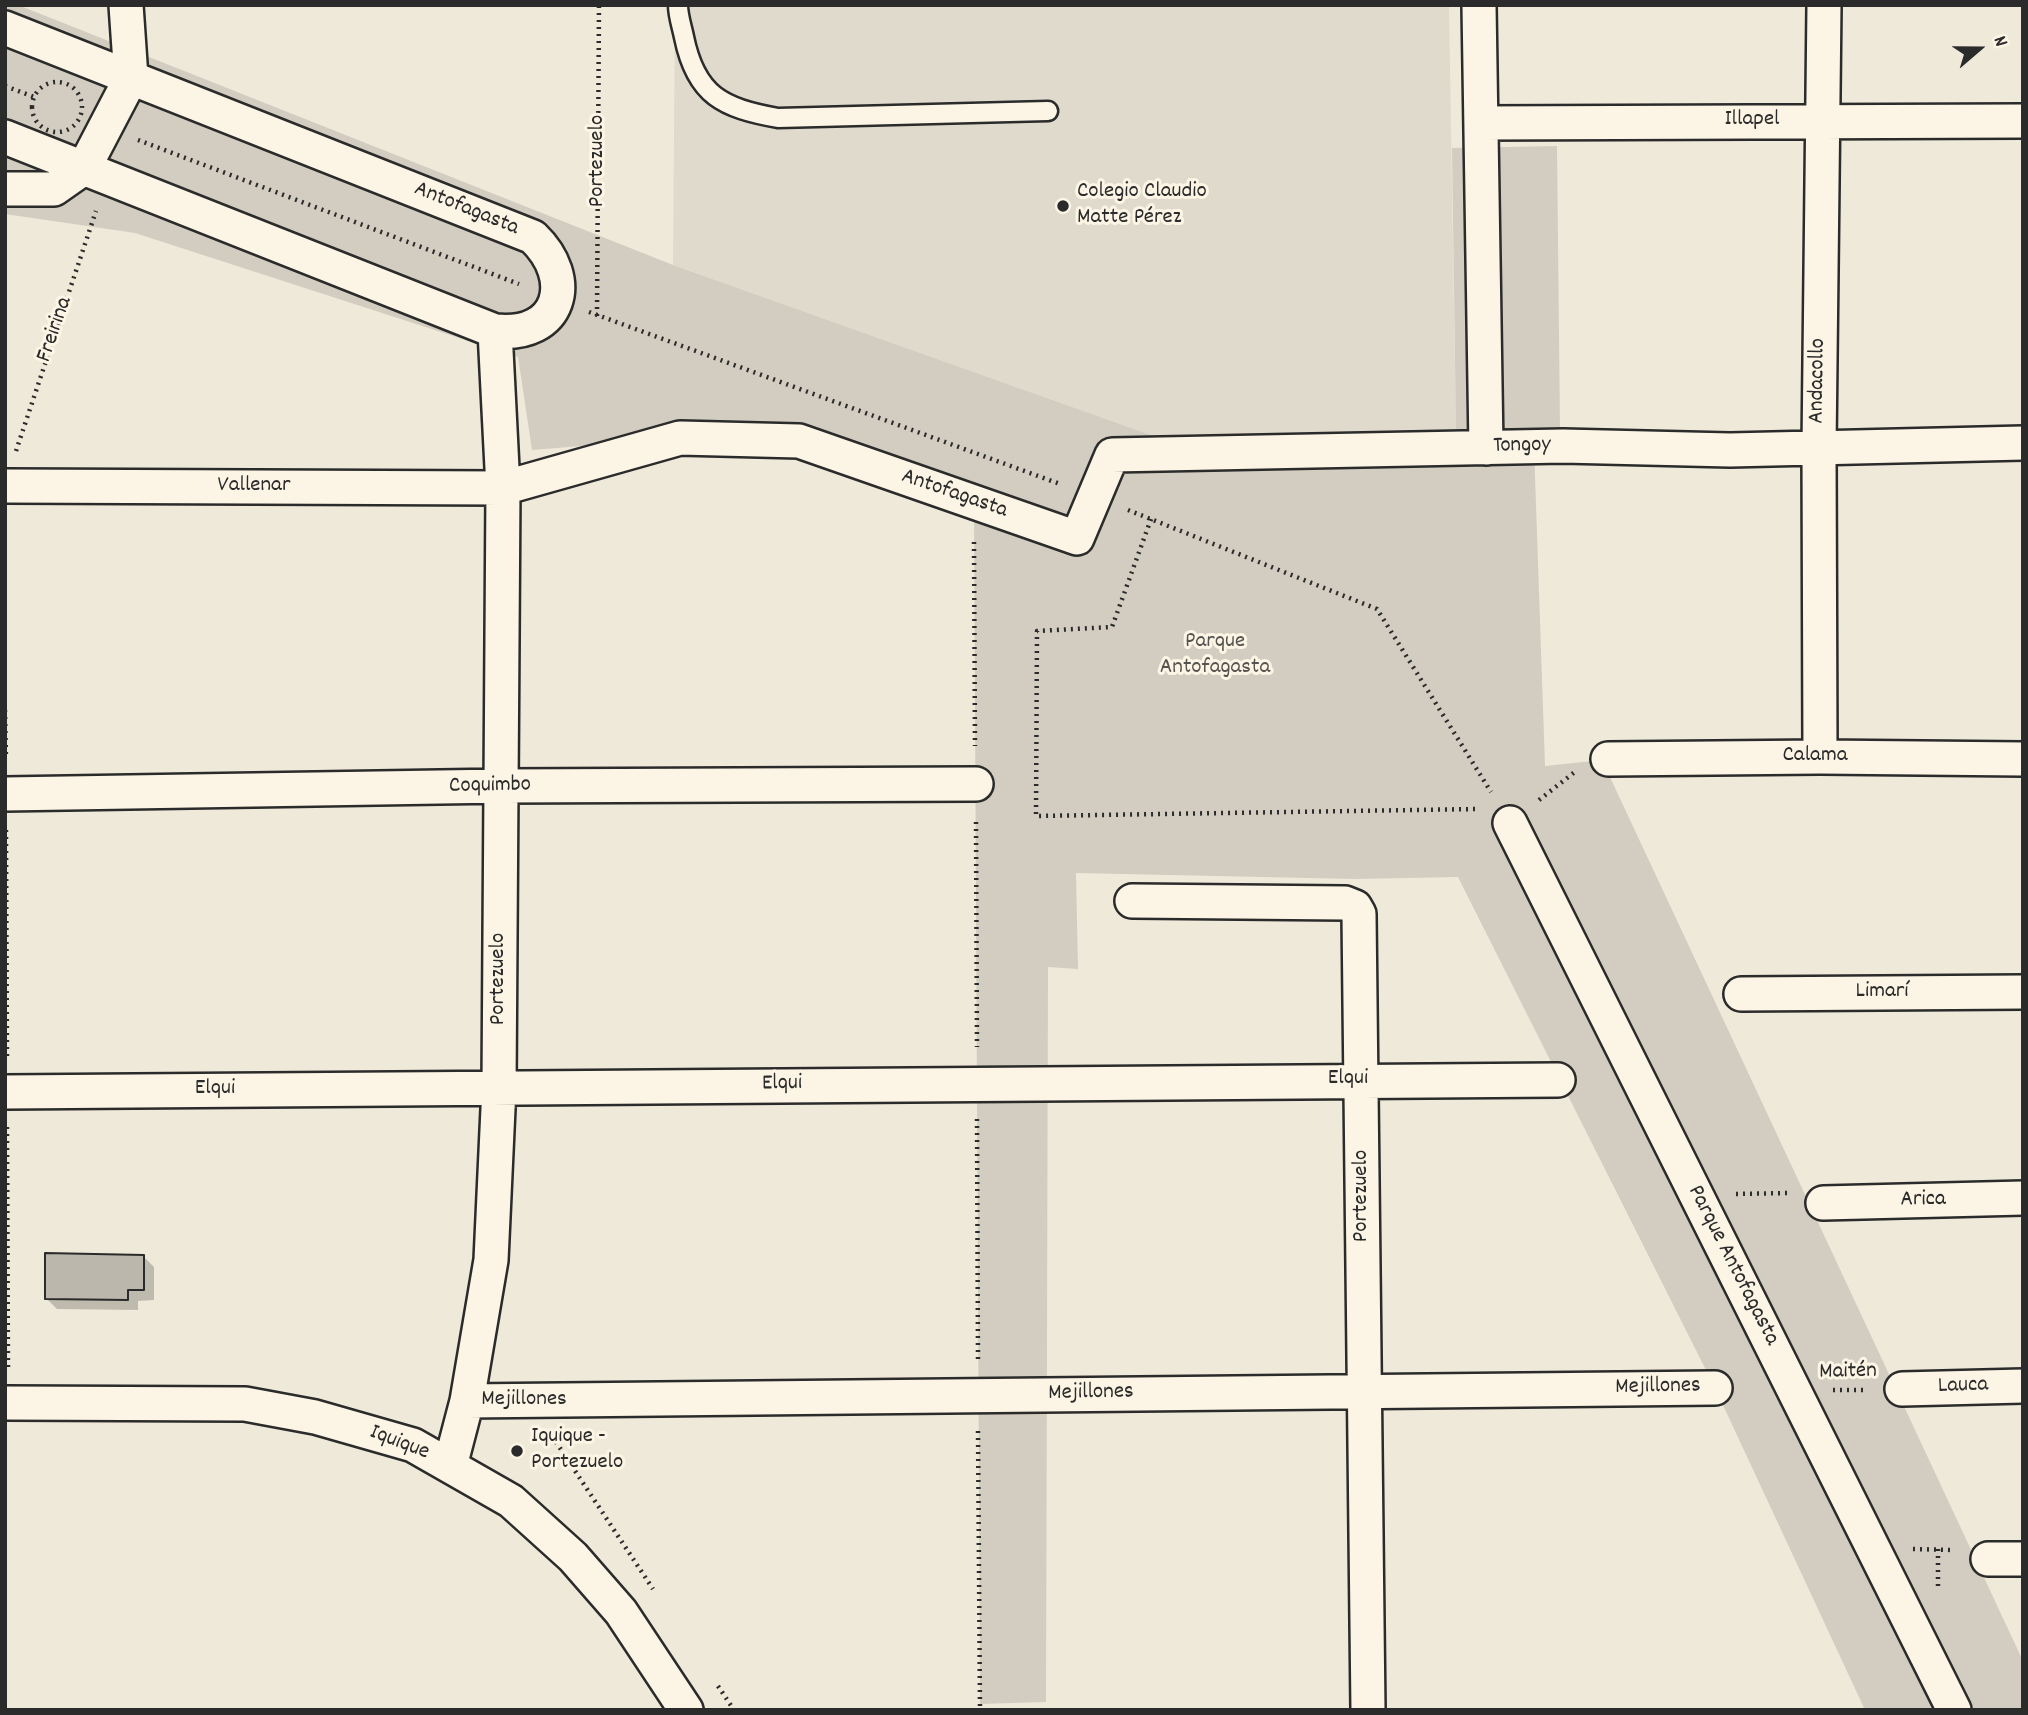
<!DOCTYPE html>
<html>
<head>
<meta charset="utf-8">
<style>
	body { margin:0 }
	#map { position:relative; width:2028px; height:1715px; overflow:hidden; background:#efe9da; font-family:Dekko,sans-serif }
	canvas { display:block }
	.frame { position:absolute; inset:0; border:7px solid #2b2b2b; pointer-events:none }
	.north { position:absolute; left:1944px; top:14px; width:70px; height:70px; -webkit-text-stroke:5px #fcf5e5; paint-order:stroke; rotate:70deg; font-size:19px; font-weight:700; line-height:28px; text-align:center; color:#2b2b2b }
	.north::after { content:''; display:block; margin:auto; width:24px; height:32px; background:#2b2b2b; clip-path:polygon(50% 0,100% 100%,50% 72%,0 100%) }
</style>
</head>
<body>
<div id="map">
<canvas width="2028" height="1715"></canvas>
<div class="frame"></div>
<div class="north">N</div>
</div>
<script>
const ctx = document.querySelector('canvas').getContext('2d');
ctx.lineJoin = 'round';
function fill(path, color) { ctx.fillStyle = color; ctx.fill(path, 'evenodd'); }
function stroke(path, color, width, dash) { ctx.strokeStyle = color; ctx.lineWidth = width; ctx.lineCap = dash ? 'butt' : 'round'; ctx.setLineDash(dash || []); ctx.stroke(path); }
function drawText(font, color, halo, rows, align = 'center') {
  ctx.font = font + ' Dekko,sans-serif'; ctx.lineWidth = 6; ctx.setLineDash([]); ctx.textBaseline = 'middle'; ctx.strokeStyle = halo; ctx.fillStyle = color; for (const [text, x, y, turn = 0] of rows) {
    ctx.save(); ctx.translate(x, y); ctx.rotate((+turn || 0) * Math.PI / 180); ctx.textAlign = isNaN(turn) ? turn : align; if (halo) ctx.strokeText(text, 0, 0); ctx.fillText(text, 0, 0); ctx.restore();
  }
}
fill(new Path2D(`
	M675,5H1449L1456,433L1151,435L673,265Z`), '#e0dacc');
fill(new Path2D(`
	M5,5H18L673,265L1151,435L1534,447L1545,766L1602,760L2023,1661V1710H1865L1715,1388L1458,877L1356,879L1076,873L1078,969L1048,967L1046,1702L980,1704L974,502L799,441L680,438L532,450L518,357L135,233L5,214Z
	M1557,146L1560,430L1456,433L1452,148Z`), '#d2cdc0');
fill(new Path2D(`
	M143,1256L154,1267V1300L138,1301V1310L57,1309L46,1298Z`), '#0003');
const building = new Path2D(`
	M45,1253L144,1255V1290H128V1300L45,1299Z`);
fill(building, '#bcb7ac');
stroke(building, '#2b2b2b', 2);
const lane = new Path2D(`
	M678,5C678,16 682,27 684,37C696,96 723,108 778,118L1048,111`);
const street = new Path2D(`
	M1479,5L1486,448
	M5,28L533,237C577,279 561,338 495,331L5,137
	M1481,123L2023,121
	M5,189H54L84,168L131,78L126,5
	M5,486L503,488L680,438L799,441L1077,538L1112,455L1563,446L1730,450L2023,443
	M1820,757L1819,448L1824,5
	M1608,759L1820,757L2023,759
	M5,794L502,786L976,784
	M1510,823L1954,1710
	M1132,901L1345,903L1355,907L1359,914L1368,1710
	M1741,994L2023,992
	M5,1092L1558,1080
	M1823,1203L2023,1198
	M1902,1389L2023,1386
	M467,1401L1715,1388
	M5,1403L245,1404L315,1417L413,1445L511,1501L573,1557L621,1612L686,1710
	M450,1466L467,1401L491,1260L499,1087L503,488L495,331
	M1988,1559H2023`);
stroke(lane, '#2b2b2b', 23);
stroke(street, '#2b2b2b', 38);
stroke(new Path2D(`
	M32 107a25 25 0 1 1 50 0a25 25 0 1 1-50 0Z
	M5,86L34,97
	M138,140L519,284
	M589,312L1060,484
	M597,316L599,5
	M16,451L96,211
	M1128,510L1377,609L1491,792
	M1151,519L1112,627L1037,631L1036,816L1476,809
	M974,542L975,746
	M5,710L6,758
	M1539,800L1576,771
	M976,822L977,1047
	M6,830L7,1056
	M977,1119L978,1359
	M7,1127L8,1367
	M1736,1194L1790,1193
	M1833,1390H1866
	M978,1431L980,1710
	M552,1436L653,1589
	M1913,1549L1953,1550
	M1938,1549V1591
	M718,1686L734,1710`), '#2b2b2b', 4.5, [2, 5]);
stroke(lane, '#fcf5e5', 18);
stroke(street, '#fcf5e5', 33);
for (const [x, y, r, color] of [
	[1063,206,7,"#2b2b2b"],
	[517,1451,7,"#2b2b2b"]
]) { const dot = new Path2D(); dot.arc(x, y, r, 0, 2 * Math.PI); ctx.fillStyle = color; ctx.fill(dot); stroke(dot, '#fcf5e5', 2.5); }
drawText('23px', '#2b2b2b', '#fcf5e5', [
	["Illapel",1752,121],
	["Portezuelo",599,161,-90],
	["Antofagasta",466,210,22],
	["Freirina",56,330,-71],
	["Andacollo",1819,381,-89],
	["Tongoy",1522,447,-1],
	["Vallenar",254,487],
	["Antofagasta",954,495,19],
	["Calama",1815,757],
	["Coquimbo",490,787,-1],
	["Portezuelo",500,979,-90],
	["Limarí",1882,993],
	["Elqui",1348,1080],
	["Elqui",782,1085,-1],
	["Elqui",215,1090],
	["Portezuelo",1363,1196,-90],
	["Arica",1923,1201,-1],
	["Parque Antofagasta",1732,1266,63],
	["Maitén",1848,1373,-1],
	["Lauca",1963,1387,-2],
	["Mejillones",1658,1388,-1],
	["Mejillones",1091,1394,-1],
	["Mejillones",524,1401],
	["Iquique",399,1444,21]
]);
drawText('23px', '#2b2b2b', '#fcf5e5', [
	["Colegio Claudio",1077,193],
	["Matte Pérez",1077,219],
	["Iquique -",531,1438],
	["Portezuelo",531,1464]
], 'left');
drawText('23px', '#555450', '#fcf5e5', [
	["Parque",1215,643],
	["Antofagasta",1215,669]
]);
</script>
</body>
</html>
